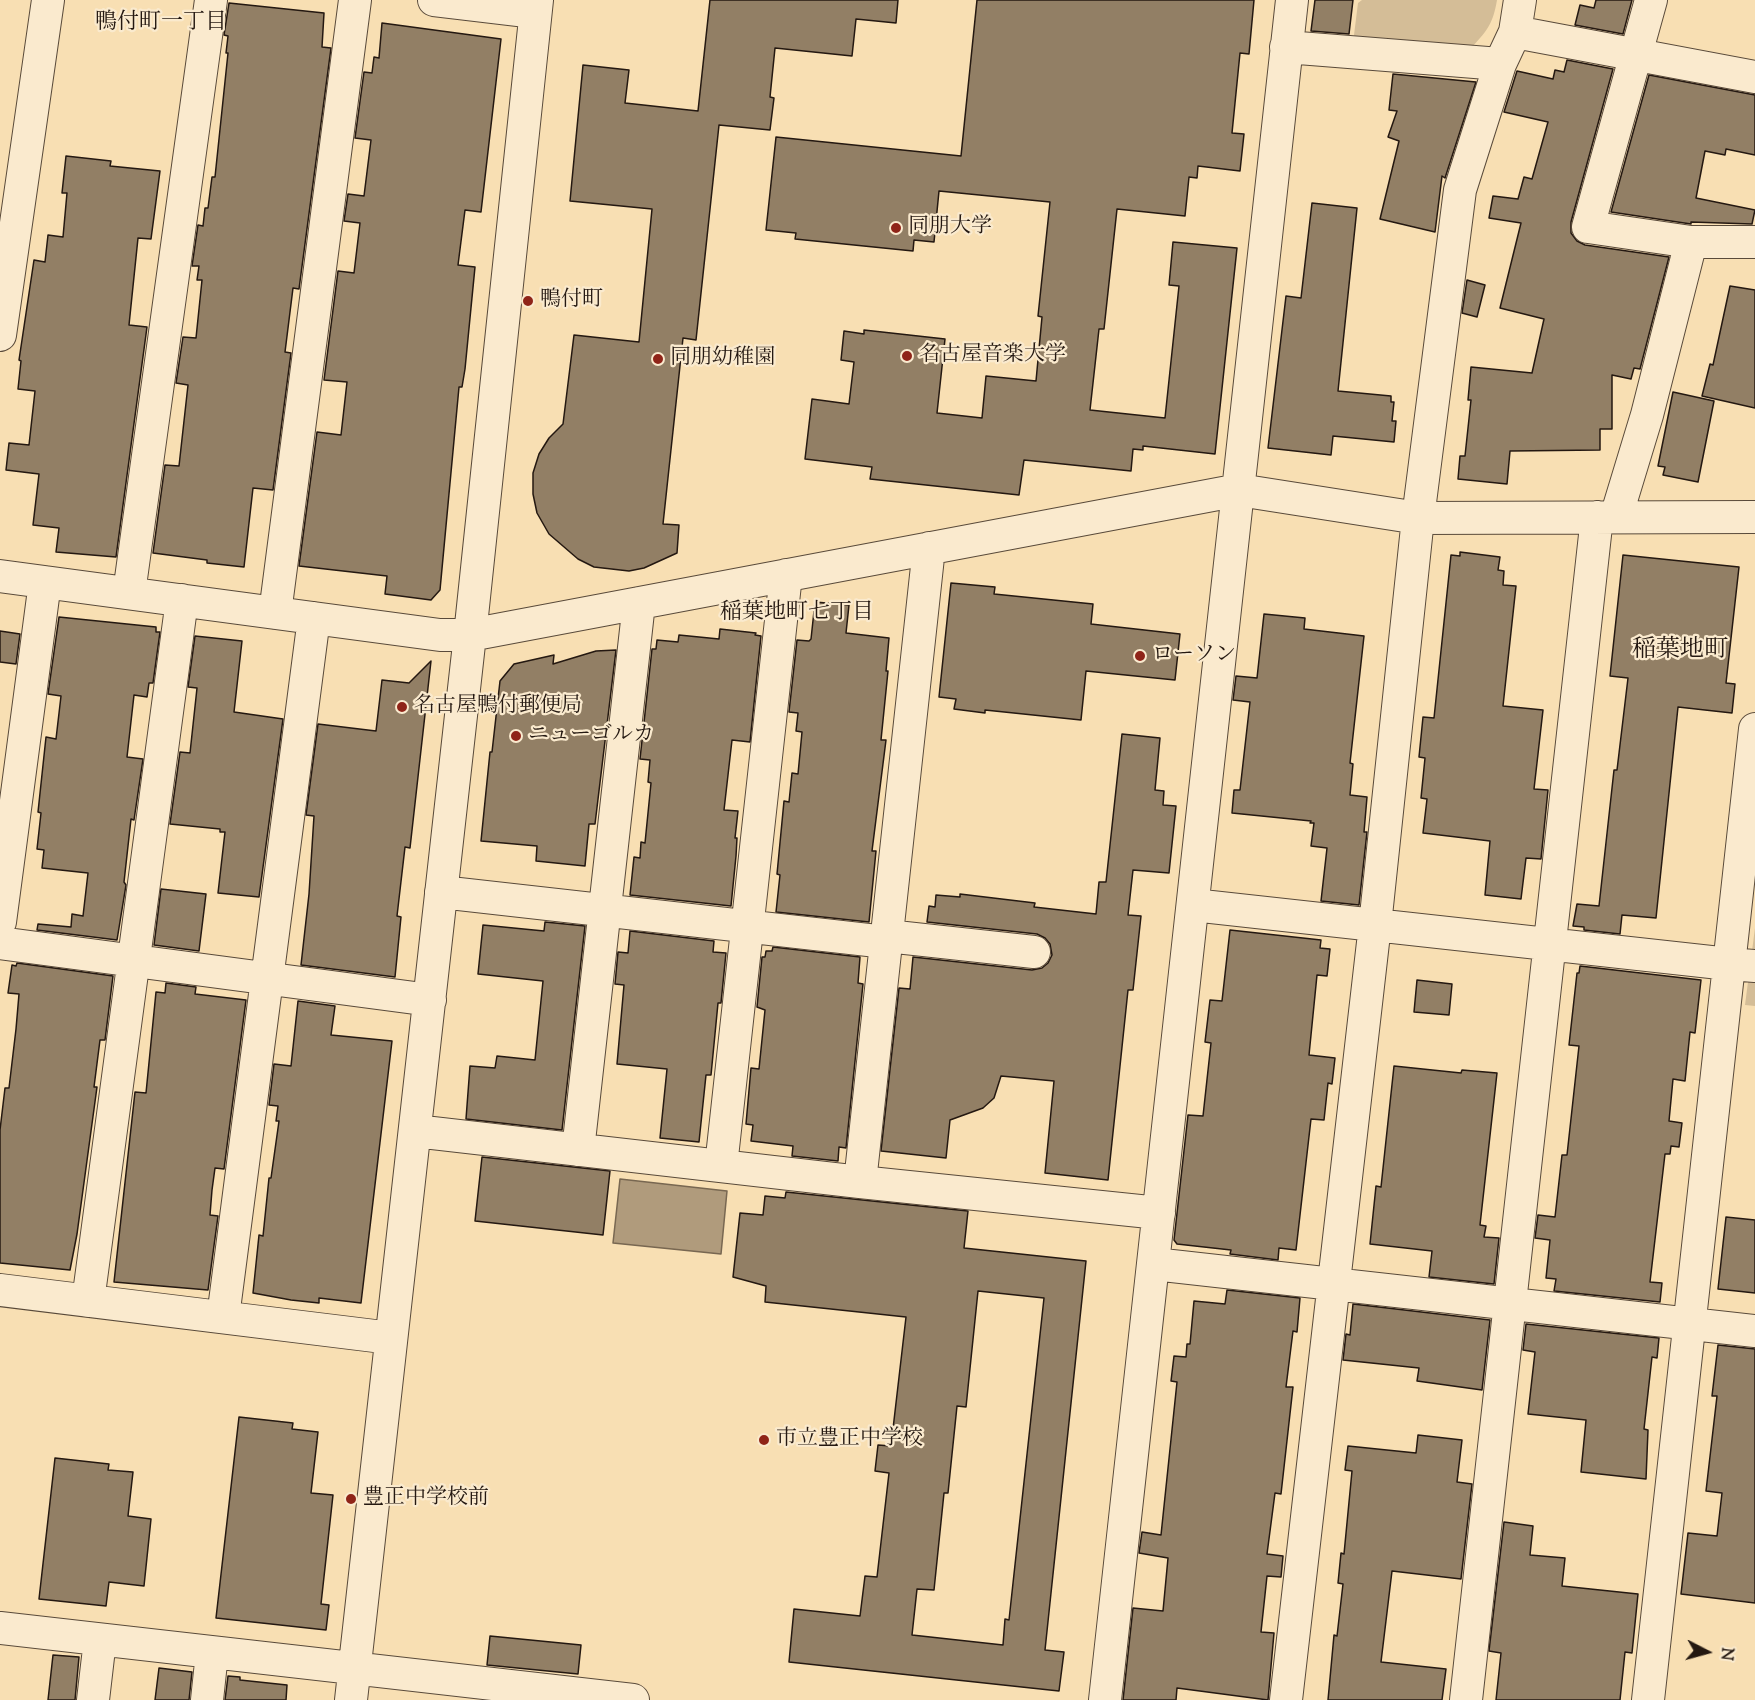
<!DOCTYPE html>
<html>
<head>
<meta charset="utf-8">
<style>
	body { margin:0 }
	#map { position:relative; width:1755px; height:1700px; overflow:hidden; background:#f8dfb3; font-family:"Sorts Mill Goudy",serif }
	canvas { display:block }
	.north { position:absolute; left:1677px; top:1622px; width:60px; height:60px; -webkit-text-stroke:4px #faeace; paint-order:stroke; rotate:96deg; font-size:16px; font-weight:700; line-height:24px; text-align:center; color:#241811 }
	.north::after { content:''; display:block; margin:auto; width:21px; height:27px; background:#241811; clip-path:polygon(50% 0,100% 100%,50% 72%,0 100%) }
</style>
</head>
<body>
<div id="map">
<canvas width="1755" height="1700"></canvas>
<div class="north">N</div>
</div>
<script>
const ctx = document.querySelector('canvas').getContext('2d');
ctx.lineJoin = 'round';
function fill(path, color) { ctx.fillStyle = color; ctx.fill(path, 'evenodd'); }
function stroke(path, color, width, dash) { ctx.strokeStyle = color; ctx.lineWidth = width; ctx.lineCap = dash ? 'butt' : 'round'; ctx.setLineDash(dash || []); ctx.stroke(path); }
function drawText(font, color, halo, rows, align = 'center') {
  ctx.font = font + ' "Sorts Mill Goudy","Noto Serif JP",serif'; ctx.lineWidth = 4.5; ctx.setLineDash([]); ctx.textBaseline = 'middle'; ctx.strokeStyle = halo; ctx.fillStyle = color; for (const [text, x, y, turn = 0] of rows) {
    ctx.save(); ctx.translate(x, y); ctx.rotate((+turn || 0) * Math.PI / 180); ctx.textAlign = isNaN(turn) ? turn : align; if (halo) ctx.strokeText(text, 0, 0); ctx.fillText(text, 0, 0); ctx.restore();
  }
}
fill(new Path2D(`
	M1362,0H1497C1493,23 1488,30 1472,47L1356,39L1354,35L1358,3Z
	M1755,928V1006L1745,1005Z`), '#d4bd97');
const water = new Path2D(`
	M620,1179L727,1191L721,1254L613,1243Z`);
fill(water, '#b09b7c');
stroke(water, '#786751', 1.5);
const building = new Path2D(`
	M710,0H898L896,23L856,19L852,56L775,48L770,97L774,98L770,130L719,125L696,340L683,338L663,524L679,525L677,553L644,568L629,571L594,567L578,559L549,534L537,513L533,494V473L539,454L549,438L563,424L574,335L639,342L652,209L570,201L583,65L629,70L625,103L698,111Z
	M977,0H1254L1249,54L1240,53L1232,133L1244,134L1240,171L1198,166L1197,178L1189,177L1185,216L1117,209L1104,329H1099L1090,410L1165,418L1179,286L1169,285L1173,242L1237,248L1215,454L1143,446V450L1133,449L1131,471L1024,460L1019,495L870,479L872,467L805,459L812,399L849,404L854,362L841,360L844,331L864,334V330L945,339L937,413L982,418L986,376L1036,381L1042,317L1038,316L1050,202L939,191L934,242L914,240L913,251L795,239L796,233L766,230L776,137L961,156Z
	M1315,0H1353L1349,34L1311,31Z
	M1596,0H1632L1623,34L1575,25L1580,5L1594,8Z
	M229,3L324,13L322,47L331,48L299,289L293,288L285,352L291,353L273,490L253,488L244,567L207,563V560L153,553L165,465L179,466L188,385L176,383L183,337L196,338L202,280H197L199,266H192L198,225L203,226L205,208H208L212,177H215L228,53H226L228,36L224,35Z
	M382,23L501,39L481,212L465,210L458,265L475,267L465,369L462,387H459L440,590L431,600L385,594L387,576L299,566L317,432L341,435L347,382L324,380L338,271L354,273L360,223L344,221L348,194L364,196L371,140L355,138L364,72L372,73L374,57L379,58Z
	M1567,60L1613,69L1571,222V233L1577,241L1585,245L1669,257L1640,369L1634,368L1631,379L1612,375V429H1600V450L1510,451L1507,484L1458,479L1460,456H1465L1471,400H1468L1471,367L1532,373L1544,319L1500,308L1521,223L1489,218L1493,196L1518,199L1524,177L1532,179L1548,122L1504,112L1517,71L1553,79L1555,70L1564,72Z
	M1393,74L1476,82L1445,178L1442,176L1435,232L1380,219L1399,141L1388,137L1397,111L1389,110Z
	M1649,75L1755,95V155L1726,149L1725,155L1705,151L1696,198L1755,210L1752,224L1691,222V224L1611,212Z
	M66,156L111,161L110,166L160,171L151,239L138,238L129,325L147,327L116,557L56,552L59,528L33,525L39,474L6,470L9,443L29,445L35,391L18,389L21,361L19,360L34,260L45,262L48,235L63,237L67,193H62Z
	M1312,203L1357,208L1338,391L1391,396V402H1394L1392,421H1396L1394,442L1333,436L1331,455L1268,448L1286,296L1301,298Z
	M1467,280L1485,285L1477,317L1462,313Z
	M1730,286L1755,290V408L1702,396L1710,364L1713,365Z
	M1673,392L1714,401L1698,482L1663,475L1665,467L1658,466Z
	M1460,552L1500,557L1498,570L1504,571L1503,585L1516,586L1503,706L1543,710L1534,789L1548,790L1541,859L1526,858L1521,899L1485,895L1490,841L1423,833L1427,799L1421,798L1425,758L1419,757L1423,717L1434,718L1451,555L1460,556Z
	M1623,555L1739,567L1726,683L1735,684L1732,713L1678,707L1656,918L1622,915L1620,934L1584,930V927L1573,926L1577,904L1599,906L1614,770H1617L1628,678L1610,676Z
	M951,583L995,587L994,594L1093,604L1091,624L1180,634L1175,680L1086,671L1081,720L985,710V713L954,709L956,699L939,697Z
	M815,602L849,605L846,633L889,638L886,671H888L881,740H886L872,851H876L869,922L776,912L780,875L777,874L784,801L789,802L792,773L798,774L802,732L796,731L798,713L789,712L797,640L809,641L811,639Z
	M1264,614L1305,618L1304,629L1364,636L1350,763L1353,764L1350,795L1367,797L1364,832H1367L1359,905L1321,901L1327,848L1311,846L1314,823H1310L1311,821L1232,813L1234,790H1240L1250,702L1233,700L1236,676L1257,678Z
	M59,617L156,627V632H160L153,683H149L147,697L134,695L127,757L143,759L134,820L131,819L124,882L126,885L117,940L37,930L38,924L71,927L72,914L83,916L88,873L42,868L44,850L37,849L41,813L38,812L46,737L56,739L61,696L48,694Z
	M720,629L756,633L755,635L761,636L750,742L732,740L724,810L738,811L735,838H737L736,856L731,906L630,895L634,857L640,858L641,842L645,843L651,783L648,782L650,760L640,759L652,649H656L657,640L678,642L679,635L719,639Z
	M0,631L20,634L16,664L0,662Z
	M195,636L242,641L234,712L283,719L259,897L218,893L225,832H220V829L170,824L180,752L190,753L197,688L188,687Z
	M616,650L595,824H589L585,866L536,861L537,846L481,841L490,752H492L500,681L514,664L554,655L553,664L596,651Z
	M431,661L410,848L405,847L397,916L401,917L395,977L301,965L309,894L314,816L306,815L318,724L376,731L382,680L409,683Z
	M1122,734L1160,738L1155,790L1164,791L1163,805L1176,806L1169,873L1133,870L1128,915L1141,916L1133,990H1128L1108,1180L1045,1173L1054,1081L1001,1076L994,1098L983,1108L950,1120L946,1158L881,1151L899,988L910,989L913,957L1032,970L1042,968L1048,963L1052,955L1050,944L1045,938L1037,934L927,922L929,906L935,907L936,895L960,897V894L1035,903L1034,907L1096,914L1099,882H1106Z
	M161,889L206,894L199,951L154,945Z
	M545,922L585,926L562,1130L466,1119L470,1066L495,1068L497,1056L535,1060L543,981L478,974L483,925L544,931Z
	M1230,930L1321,940L1320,948L1330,949L1327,976L1317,975L1309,1055L1335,1058L1332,1084L1328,1083L1324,1120L1311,1119L1296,1250L1279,1248L1278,1260L1230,1254L1231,1250L1177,1244L1174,1240L1188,1115L1203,1116L1211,1043L1205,1042L1210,1000L1222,1001Z
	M630,931L714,941L713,952L726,953L721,1003H718L711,1075H706L699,1142L660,1138L667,1069L617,1064L624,985L615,984L618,952L628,953Z
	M773,947L860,957L858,983L863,984L846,1148L839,1147L838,1161L792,1156L793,1146L751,1141L753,1125L746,1124L751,1068L759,1069L765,1010L757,1007L762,957H765L766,951H772Z
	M17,963L113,976L105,1040H100L94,1087H97L77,1234L70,1270L0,1263V1130L5,1088H9L16,1029L19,994L8,993L12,965L16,966Z
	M1580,966L1701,980L1695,1033L1690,1032L1685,1081L1673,1079L1669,1121L1682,1123L1679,1147L1671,1146L1670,1154H1665L1650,1282L1662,1283L1660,1302L1554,1291L1556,1279L1546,1278L1550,1240L1535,1238L1538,1215L1555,1217L1562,1155H1567L1579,1046L1569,1045L1577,973H1579Z
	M1417,980L1452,984L1449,1015L1414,1012Z
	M166,983L196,987L195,994L246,1000L224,1169L215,1168L212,1190L210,1215L218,1216L208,1290L114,1282L135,1092L146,1093L156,992L165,993Z
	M298,1001L335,1006L331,1035L392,1041L361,1303L319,1298V1303L291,1300L253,1293L259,1235L263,1236L269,1178H271L279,1121H276L278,1106L269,1105L274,1064L291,1066Z
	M1394,1066L1461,1073L1462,1070L1497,1073L1480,1225L1486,1226L1484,1237L1499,1238L1494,1284L1429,1277L1432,1251L1370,1244L1376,1186L1381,1187Z
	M482,1157L610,1171L603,1235L475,1221Z
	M786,1192L968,1211L964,1248L1086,1261L1045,1650L1064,1652L1059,1691L789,1662L794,1609L860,1616L865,1576L877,1577L889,1473L875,1471L878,1445L891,1446L906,1317L765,1302L766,1286L733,1277L740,1213L763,1215L765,1196L785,1198ZM978,1291L1044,1298L1009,1620L1005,1619L1003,1645L912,1635L917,1589L934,1590L944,1493H948L957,1406L966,1407Z
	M1726,1217L1755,1220V1293L1718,1289Z
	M1227,1290L1300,1298L1297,1332L1293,1331L1286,1387H1293L1281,1494L1275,1493L1267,1554L1283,1556L1281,1577L1267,1576L1261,1632L1274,1633L1268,1700L1177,1688L1176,1700H1123L1133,1608L1163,1611L1168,1558L1139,1553L1142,1532L1161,1535L1177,1382L1171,1381L1174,1356L1186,1357L1187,1344H1190L1194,1301L1225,1304Z
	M1353,1304L1490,1320L1482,1390L1417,1381L1419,1368L1343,1360L1346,1334L1350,1335Z
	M1526,1324L1659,1338L1657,1358L1652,1357L1644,1429L1648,1430L1646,1479L1581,1472L1586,1420L1528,1414L1535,1352L1523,1350Z
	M1718,1345L1755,1349V1603L1681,1594L1688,1533L1717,1536L1722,1493L1706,1491L1717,1396H1712Z
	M239,1417L293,1423L292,1429L318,1432L311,1493L333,1495L321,1604L329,1605L326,1630L216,1618Z
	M1418,1435L1462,1440L1457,1482L1472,1484L1461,1579L1392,1571L1381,1662L1446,1669L1442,1700H1328L1334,1635L1337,1636L1343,1584L1338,1583L1341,1553L1344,1554L1352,1471L1345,1470L1348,1446L1416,1453Z
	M55,1458L109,1464L108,1470L133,1472L128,1516L151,1519L144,1586L109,1582L106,1606L39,1599Z
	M1504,1522L1533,1526L1530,1555L1565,1558L1562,1586L1638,1594L1632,1653L1625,1652L1620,1700H1496L1501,1653L1489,1651Z
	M490,1636L581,1645L578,1674L487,1665Z
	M53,1655L79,1657L75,1700H48Z
	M159,1668L192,1672L189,1700H155Z
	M228,1676L240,1677V1680L287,1685L286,1700H225Z`);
fill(building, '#927f65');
stroke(building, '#241811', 1.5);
const minor = new Path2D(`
	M434,0L535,12
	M1651,0L1588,227L1691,242H1755
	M1515,32L1755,77
	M1286,47L1500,64
	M0,335L48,0
	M1616,517L1647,415L1691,242
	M0,576L440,635H470L1239,490L1418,518L1755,517
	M129,593L211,0
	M275,613L355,0
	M441,892L886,942
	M1193,905L1729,964L1755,966
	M0,922L45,582
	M887,936L1034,952
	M0,943L430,1000
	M415,1131L860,1182L1159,1213
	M578,1150L639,603
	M721,1166L786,575
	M860,1182L929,548
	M1154,1264L1755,1331
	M0,1290L391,1338
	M88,1301L182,600
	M223,1317L314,618
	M0,1628L633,1700
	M93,1700L100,1640
	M207,1700L212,1653
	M351,1700L470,635L537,0
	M1105,1700L1292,0
	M1286,1700L1375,925L1418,518L1460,190L1500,64L1515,32L1520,0
	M1466,1700L1597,517
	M1648,1700L1755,729`);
stroke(minor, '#594a3a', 34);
stroke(minor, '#faeace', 32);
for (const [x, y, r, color] of [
	[896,228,6,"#8f2418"],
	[528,301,6,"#8f2418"],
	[907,356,6,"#8f2418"],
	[658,359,6,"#8f2418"],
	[1140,656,6,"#8f2418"],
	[402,707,6,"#8f2418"],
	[516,736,6,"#8f2418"],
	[764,1440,6,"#8f2418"],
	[351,1499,6,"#8f2418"]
]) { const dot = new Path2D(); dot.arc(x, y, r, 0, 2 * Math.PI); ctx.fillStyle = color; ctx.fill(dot); stroke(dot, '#faeace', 2); }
drawText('21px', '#241811', '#faeace', [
	["同朋大学",908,228],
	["鴨付町",540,301],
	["名古屋音楽大学",919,356],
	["同朋幼稚園",670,359],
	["ローソン",1152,656],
	["名古屋鴨付郵便局",414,707],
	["ニューゴルカ",528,736],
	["市立豊正中学校",776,1440],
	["豊正中学校前",363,1499]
], 'left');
drawText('22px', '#241811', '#faeace', [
	["鴨付町一丁目",161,24],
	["稲葉地町七丁目",797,614]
]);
drawText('24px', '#241811', '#faeace', [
	["稲葉地町",1680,652]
]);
</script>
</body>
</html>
